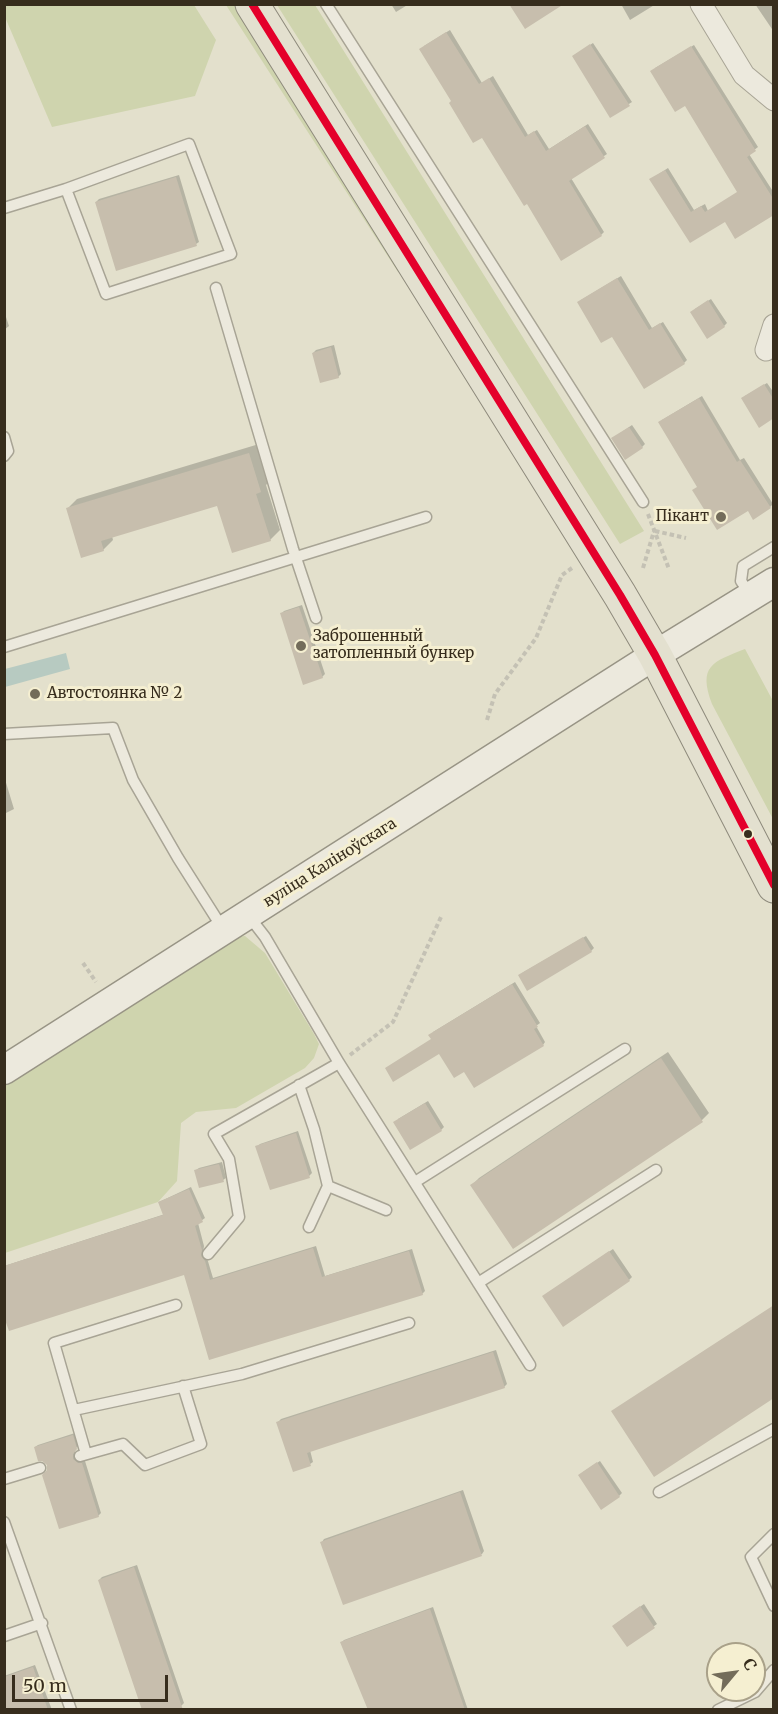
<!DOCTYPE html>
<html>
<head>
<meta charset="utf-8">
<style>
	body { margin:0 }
	#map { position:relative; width:778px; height:1714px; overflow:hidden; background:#e3e0cc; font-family:Merriweather,serif }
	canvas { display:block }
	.frame { position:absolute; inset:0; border:6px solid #372d1d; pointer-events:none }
	.north { position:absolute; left:706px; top:1642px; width:60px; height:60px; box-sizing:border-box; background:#f5efd1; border:2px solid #a9a189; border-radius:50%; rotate:61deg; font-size:16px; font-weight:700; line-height:24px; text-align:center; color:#372d1d }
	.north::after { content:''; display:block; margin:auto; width:21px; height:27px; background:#736c5a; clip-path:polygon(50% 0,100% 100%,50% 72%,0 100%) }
	.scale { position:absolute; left:12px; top:1675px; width:156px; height:27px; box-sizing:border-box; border:3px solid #372d1d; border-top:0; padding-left:8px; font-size:18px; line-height:21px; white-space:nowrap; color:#372d1d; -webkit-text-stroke:4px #f5efd1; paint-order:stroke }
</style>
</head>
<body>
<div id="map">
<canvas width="778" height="1714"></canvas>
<div class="frame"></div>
<div class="north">С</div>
<div class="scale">50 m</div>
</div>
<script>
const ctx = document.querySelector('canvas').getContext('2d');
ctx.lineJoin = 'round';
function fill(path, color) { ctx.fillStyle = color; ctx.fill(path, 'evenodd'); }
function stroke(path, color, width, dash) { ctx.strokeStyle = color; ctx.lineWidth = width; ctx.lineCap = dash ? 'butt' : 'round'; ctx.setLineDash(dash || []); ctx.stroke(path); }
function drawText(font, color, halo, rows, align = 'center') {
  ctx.font = font + ' Merriweather,serif'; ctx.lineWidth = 6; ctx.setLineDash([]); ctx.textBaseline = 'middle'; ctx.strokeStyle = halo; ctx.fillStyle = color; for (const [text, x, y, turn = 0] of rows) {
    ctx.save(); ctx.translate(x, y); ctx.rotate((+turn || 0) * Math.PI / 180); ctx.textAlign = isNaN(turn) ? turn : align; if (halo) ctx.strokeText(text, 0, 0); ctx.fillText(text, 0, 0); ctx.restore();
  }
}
fill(new Path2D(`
	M4,5H194L216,40L195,96L52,127L5,17Z
	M226,5H238L406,268L398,272Z
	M277,5H315L644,531L620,544Z
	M745,649L773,701V819L712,704C698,666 712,662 745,649Z
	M245,936L265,953L314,1034L319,1044L314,1058L305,1068L236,1108L196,1112L181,1123L177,1181L158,1202L5,1253V1081L230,937Z`), '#cfd4ae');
fill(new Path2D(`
	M66,653L70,669L5,687V669Z`), '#b7cac1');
fill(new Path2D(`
	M391,4H409L396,12Z
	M621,4H656L630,20Z
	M755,4H774V32Z
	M450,30L482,83L493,76L528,135L537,130L549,149L588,124L607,154L571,178L604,232L601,235L527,202L482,136L453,101L424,46Z
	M593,43L632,102L610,116L573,56Z
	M694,45L758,147L749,154L774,193V213L725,220L690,241L654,177L668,168L694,210L705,204L708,211L739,192L685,104L655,68Z
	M179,175L199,242L196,244L96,202L99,199Z
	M621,276L652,328L663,322L687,360L684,363L613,334L581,300Z
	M711,299L727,323L724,326L695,309Z
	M4,311L9,326L4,330Z
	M334,345L341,374L338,377L313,353L316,350Z
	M767,383L774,393V417L745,396Z
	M702,396L740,460L744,458L773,504L770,507L748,509L698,486L662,420Z
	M632,425L645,444L642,447L616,436Z
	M259,444L270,481L266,485L280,530L270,540L218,504L112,536L113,540L103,550L68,508L77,499Z
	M302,605L325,674L322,677L281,614L284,611Z
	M4,776L14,809L4,814Z
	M586,936L594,948L591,951L522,973Z
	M515,982L540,1023L536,1026L545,1042L543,1045L465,1070L432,1039L433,1032Z
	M668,1052L709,1113L702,1120L513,1247L472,1185L479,1178Z
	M428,1101L444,1127L441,1130L398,1119Z
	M298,1131L312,1173L309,1176L257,1147L260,1144Z
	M222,1162L226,1178L223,1180L196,1170L199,1168Z
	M191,1187L205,1218L198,1223L204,1246L203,1253L207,1258L213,1278L316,1246L325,1276L412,1249L425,1291L422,1294L210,1359L185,1273L4,1312V1266L165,1214L159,1202Z
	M613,1249L632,1277L629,1280L546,1294Z
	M496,1350L507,1384L504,1387L310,1450L313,1462L310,1464L278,1422L281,1419Z
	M75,1433L79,1445L75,1449V1455L81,1461H85L101,1513L98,1516L49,1471L48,1465L35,1447L38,1445Z
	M600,1461L622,1493L619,1496L583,1472Z
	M463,1490L484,1551L482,1554L344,1603L322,1542L324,1539Z
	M137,1565L184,1703L181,1706L99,1580L102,1577Z
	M644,1604L657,1624L628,1645L617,1623Z
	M433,1607L468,1710H369L341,1643L344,1640Z
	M35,1665L52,1710H6L4,1676Z`), '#0003');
fill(new Path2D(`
	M509,4H564L525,29Z
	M446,32L479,84L489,78L525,137L534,131L546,151L585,126L605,158L569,181L602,236L561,261L527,204L524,206L482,138L473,143L449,103L451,101L419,49Z
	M590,44L630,106L610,118L572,56Z
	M691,46L756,151L747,157L774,200V215L735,239L725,222L690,243L649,179L665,170L691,212L701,206L705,212L737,192L685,106L675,112L650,71Z
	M176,177L197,246L116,271L95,202Z
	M617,278L649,330L660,323L685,364L644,389L612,337L601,343L577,302Z
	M708,300L725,327L707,339L690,312Z
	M331,347L339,378L320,383L312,353Z
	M764,384L774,400V418L759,428L741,398Z
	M699,398L737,462L740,460L771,508L753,520L748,511L717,530L692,490L697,487L658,422Z
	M629,427L643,448L625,460L611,438Z
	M249,453L261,492L256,494L271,541L232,553L217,506L101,541L104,551L81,558L66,508Z
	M299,607L323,678L303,685L280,613Z
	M583,937L592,952L527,991L518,975Z
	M512,984L538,1027L534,1029L544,1046L474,1088L464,1072L454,1078L439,1054L393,1082L385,1068L431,1039L428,1035Z
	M661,1058L703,1122L513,1249L470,1185Z
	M425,1103L442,1131L410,1150L393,1122Z
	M296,1133L310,1178L270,1190L255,1146Z
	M219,1164L224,1182L199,1188L194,1170Z
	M189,1189L203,1222L195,1226L202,1250L201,1256L205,1261L210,1280L313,1248L322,1277L409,1251L423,1295L209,1360L184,1275L9,1331L4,1317V1266L163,1215L158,1202Z
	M609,1251L630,1281L563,1327L542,1296Z
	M774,1305V1398L654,1477L611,1411Z
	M493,1352L505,1388L307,1453L311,1466L293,1472L276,1422Z
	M73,1435L77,1449L73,1454V1459L78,1463H82L99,1517L59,1529L42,1475L47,1470V1465L42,1461H38L34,1447Z
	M597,1462L620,1497L601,1510L578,1475Z
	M460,1492L482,1556L343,1605L320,1542Z
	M134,1567L183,1710H142L98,1580Z
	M640,1606L655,1628L627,1647L612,1626Z
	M430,1609L465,1710H368L340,1642Z
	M33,1667L48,1710H4V1677Z`), '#c7bead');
const lane = new Path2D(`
	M326,4L643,502
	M4,208L66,189L189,144L231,254L106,294L66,189
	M216,288L293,549L316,618
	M4,437L8,451L4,456
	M751,596L741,581L743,566L774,547
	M4,647L426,517
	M4,734L113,728L133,780L178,858L223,929
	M248,915L265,937L339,1063L530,1365
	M299,1085L314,1129L328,1186L309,1227
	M415,1182L625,1049
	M328,1186L386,1210
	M208,1254L239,1217L229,1159L214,1134L339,1063
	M478,1283L656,1170
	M74,1410L242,1374L409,1323
	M86,1454L54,1343L176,1305
	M80,1456L123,1444L145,1465L201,1444L183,1386
	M4,1479L40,1468
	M659,1492L774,1429
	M4,1522L71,1710
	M774,1534L751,1557L774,1606
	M4,1636L42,1623
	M718,1710L755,1692L774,1670`);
const street = new Path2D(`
	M701,4L744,75L774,100
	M766,350L774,325`);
const secondary = new Path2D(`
	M4,1070L655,655L774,582`);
const primary = new Path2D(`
	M252,4L620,595L655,655L774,886`);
stroke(lane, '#a8a495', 13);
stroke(street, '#a8a495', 23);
stroke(secondary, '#989485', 31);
stroke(primary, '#8e8a7c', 35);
stroke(new Path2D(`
	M648,514L669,569
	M655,531L686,538
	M643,568L654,531
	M487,720L495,694L536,638L562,575L572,568
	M83,963L96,982
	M350,1055L393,1022L441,917`), '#c4c1b4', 4, [4.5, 3]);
stroke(lane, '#ece9dd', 10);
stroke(street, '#ece9dd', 21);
stroke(secondary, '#ece9dd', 28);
stroke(primary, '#e3e0cf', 33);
stroke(new Path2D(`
	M252,4L620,595L655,655L774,885`), '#e4002b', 8);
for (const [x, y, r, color] of [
	[721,517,6,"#736c5a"],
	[301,646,6,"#736c5a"],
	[35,694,6,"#736c5a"],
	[748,834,5,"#372d1d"]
]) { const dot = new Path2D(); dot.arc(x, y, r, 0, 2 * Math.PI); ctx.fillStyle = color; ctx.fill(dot); stroke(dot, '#f5efd1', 2); }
drawText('15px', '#372d1d', '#f5efd1', [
	["Пікант",709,517,"right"],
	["Заброшенный",313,637],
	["затопленный бункер",313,654],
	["Автостоянка № 2",47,694]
], 'left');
drawText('15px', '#372d1d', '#f5efd1', [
	["вуліца Каліноўскага",330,863,-32]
]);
</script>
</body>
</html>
